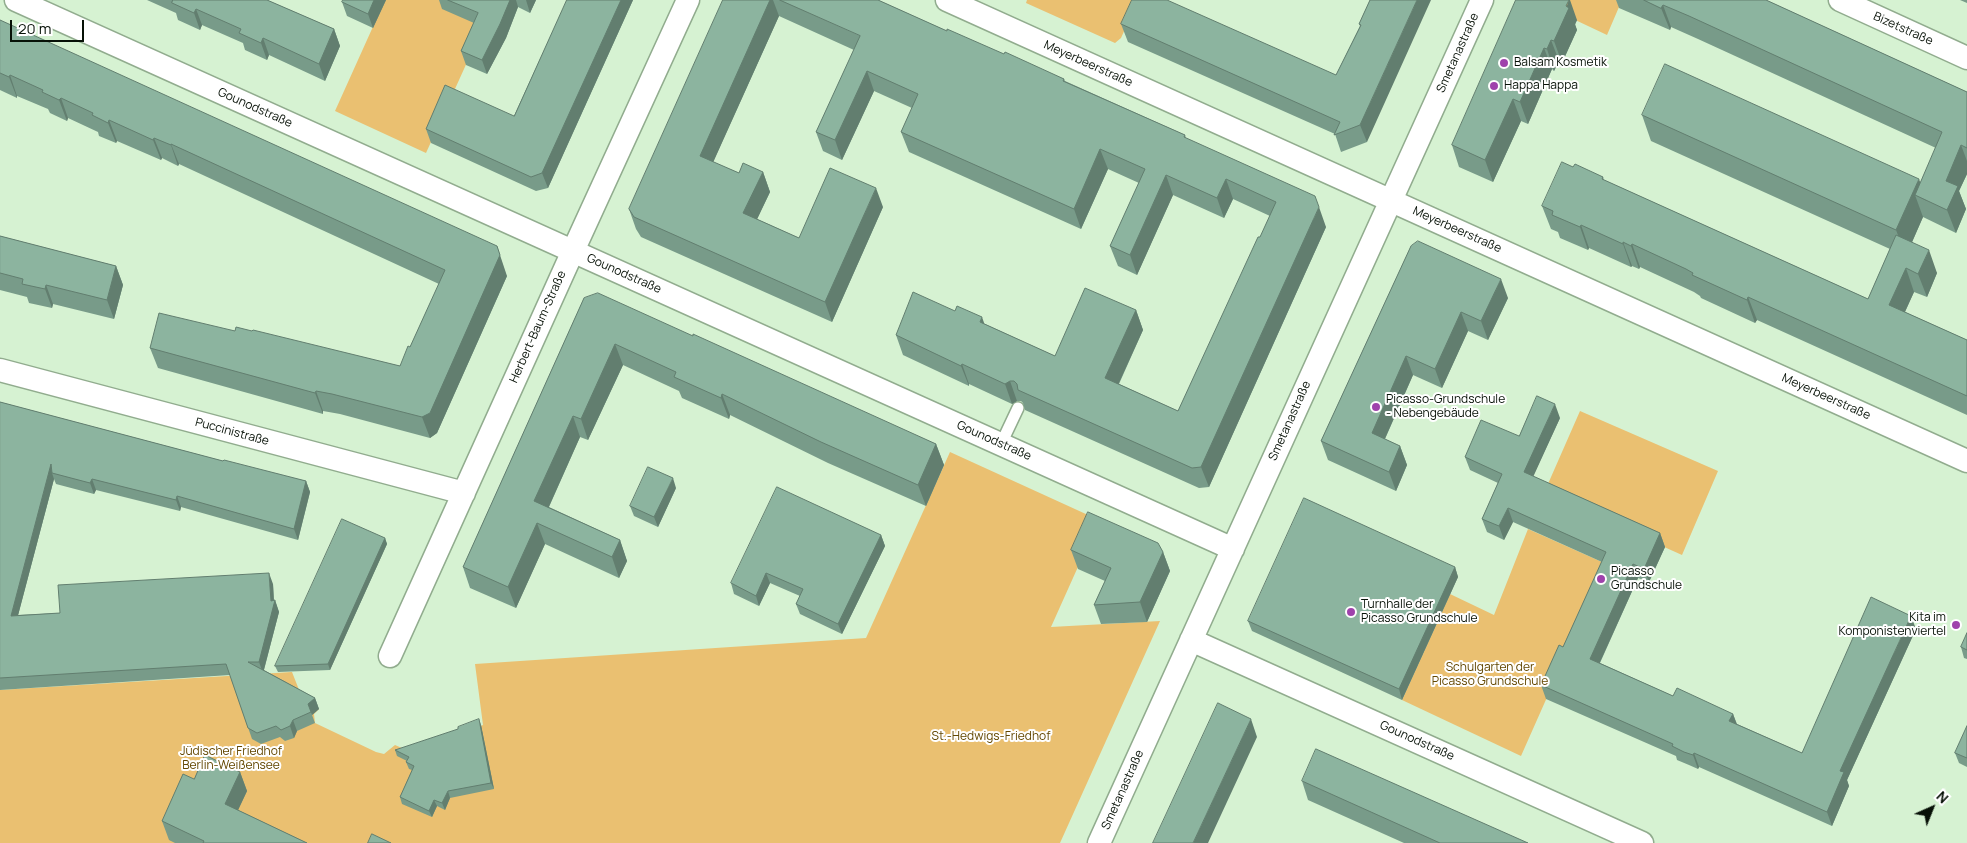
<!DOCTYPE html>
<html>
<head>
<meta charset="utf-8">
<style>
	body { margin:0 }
	#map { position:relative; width:1967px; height:843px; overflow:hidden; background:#d6f2d2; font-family:Manrope,sans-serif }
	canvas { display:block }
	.north { position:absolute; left:1907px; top:783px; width:50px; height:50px; -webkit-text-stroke:4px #fff; paint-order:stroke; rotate:44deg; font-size:14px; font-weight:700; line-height:20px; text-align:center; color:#071107 }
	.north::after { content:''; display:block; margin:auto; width:18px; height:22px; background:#071107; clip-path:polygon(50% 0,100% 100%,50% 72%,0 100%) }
	.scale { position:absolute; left:10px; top:20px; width:74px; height:22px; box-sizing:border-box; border:2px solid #071107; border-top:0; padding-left:6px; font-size:15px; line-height:18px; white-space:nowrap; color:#071107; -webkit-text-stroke:4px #fff; paint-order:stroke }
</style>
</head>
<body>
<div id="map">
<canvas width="1967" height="843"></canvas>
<div class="north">N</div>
<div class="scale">20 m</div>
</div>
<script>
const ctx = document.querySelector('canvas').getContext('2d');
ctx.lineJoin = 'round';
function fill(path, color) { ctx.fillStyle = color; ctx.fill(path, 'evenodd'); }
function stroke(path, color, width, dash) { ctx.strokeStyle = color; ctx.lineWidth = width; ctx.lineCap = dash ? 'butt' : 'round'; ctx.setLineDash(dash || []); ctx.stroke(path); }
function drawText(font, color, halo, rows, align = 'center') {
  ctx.font = font + ' Manrope,sans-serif'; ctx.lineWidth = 4; ctx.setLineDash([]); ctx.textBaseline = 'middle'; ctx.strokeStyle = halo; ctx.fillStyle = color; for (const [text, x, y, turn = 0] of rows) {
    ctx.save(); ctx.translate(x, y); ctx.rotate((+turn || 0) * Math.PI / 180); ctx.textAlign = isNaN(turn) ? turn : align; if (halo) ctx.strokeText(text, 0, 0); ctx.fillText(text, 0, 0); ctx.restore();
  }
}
fill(new Path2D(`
	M385,0H446L483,27L426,153L335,111Z
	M1027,0H1138L1121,38L1115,43L1026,3Z
	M1533,0H1622L1607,35Z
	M1580,411L1718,471L1682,555L1544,493Z
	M950,452L1099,520L1051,627L1160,621L1060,843H0V690L292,672L303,700L319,709L314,714L315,723L376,752L384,754L395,745L411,752L483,725L475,664L866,638Z
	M1528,529L1611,566L1564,659L1521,756L1402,700L1450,594L1494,615Z`), '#eac071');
const lane = new Path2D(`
	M1001,444L1018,408`);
const street = new Path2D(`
	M16,0L1233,549
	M947,0L1967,461
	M1840,0L1967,58
	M0,370L464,493
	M1191,640L1642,843
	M390,656L573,251L688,0
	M1099,843L1482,0`);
stroke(lane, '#91ac8e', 14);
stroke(street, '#91ac8e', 25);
stroke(lane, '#fff', 11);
stroke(street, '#fff', 22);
fill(new Path2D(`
	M147,0H267L334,29L340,46L325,81L269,55L267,60L245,50L243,43L202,25L200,30L178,20L176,13Z
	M386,0L373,28L347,16L342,2Z
	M439,0H536L530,13L518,7L506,38L487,74L466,65L461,51L474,23L442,9Z
	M567,0H633L548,188L536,191L431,143L426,129L514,116Z
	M723,0H878L947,31L1064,79L1065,81L1185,135L1186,138L1326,227L1209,487L1199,488L1025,410L1023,403L1021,401H1017L1012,404L969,384V386L903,355L896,335L985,324L1055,356L1136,310L1143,330L1119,384L1178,411L1270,216L1233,199L1224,218L1173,195L1137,275L1118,266L1110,246L1139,183L1108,169L1081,229L909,152L901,132L912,108L874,91L842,160L823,151L816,132L854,50L779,16L713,162L739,173L763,172L770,192L757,219L799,238L883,207L832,322L641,237L636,229L629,209Z
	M1370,0L1367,142L1341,152L1335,134L1128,42L1121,24L1336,75L1360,26L1359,24Z
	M1516,0L1577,20L1575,25L1577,30L1562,63L1559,61L1554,71L1552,69L1528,124L1521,121L1493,182L1459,167L1452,145Z
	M1616,0H1766L1967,92V174L1959,191L1966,209L1956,233L1923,217L1912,242L1937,273L1927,297L1914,292L1905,312L1967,340V415L1757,320L1755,323L1701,298L1700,296L1694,292L1640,267L1639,269L1632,266L1631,267L1589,248L1588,250L1560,238L1558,232L1551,229L1542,206L1573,167L1603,177L1604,180L1868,299L1890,249L1651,141L1642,115L1920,183L1936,148L1698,39L1671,27L1670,30L1619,8Z
	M1960,0H1967V3Z
	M0,20L507,276L437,433L430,438L340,414L323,411V414L158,368L150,348L235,331H252L400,366L410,347L439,284L179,164L178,166L162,158L161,160L117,141L116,143L99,136L98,132L68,118L67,121L50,113L48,109L17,96V98L0,90Z
	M0,236L116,266L123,285L114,319L53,304L52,308L29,303L27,297L0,290Z
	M1411,246L1508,298L1488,340L1468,331L1442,388L1413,375L1385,439L1400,446L1407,465L1396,491L1328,460L1321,441Z
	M584,298L936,444L944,465L926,506L828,463L730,415L729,419L682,398L679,391L623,365L588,440L580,437L549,507L620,540L627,561L619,578L545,544L516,608L470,588L463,567Z
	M0,402L223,461L306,481L310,492L298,540L181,507L180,511L96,490L94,494L56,484L54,479L18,615L60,613L273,584L274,601L275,600L279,612L264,670L315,698L319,709L312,715L315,723L297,731L294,738L285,741L280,737L261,744L252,739L230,675L0,690Z
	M1560,418L1533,476L1660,533L1665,547L1649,582L1638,578L1600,663L1673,696L1733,714L1737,724L1802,753L1916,629L1847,780L1849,786L1832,826L1699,767L1698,769L1689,765L1677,760L1676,756L1546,699L1541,685L1563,647L1602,562L1513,522L1504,540L1487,532L1482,519L1498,483L1470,470L1465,457L1519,436Z
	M676,488L658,527L634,516L630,506Z
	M881,535L885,546L842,634L800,614L796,604L800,596L770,583L759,606L734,594L731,583Z
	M385,538L387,544L330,670L278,672L275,666Z
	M1071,550L1163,552L1170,571L1147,622L1101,624L1094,605L1105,581L1078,569Z
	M1455,567L1458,577L1402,700L1252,631L1248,621Z
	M1967,633V659L1964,658L1961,647Z
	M481,725L494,789L450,798L445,810L437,806L432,817L402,804L400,797L412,770L409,769L406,762L407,761L397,756L395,750Z
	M1967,726V767L1959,763L1955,753Z
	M240,772L247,791L238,810L307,843H175L169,840L162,821L194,779Z
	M1302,781L1528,843H1404L1308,800Z`), '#789b89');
fill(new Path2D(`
	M374,0H386L373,28L368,14Z
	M510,0H516L518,7L506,38L487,74L482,60Z
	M526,0H536L530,13Z
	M621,0H633L548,188L542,173Z
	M770,0H773L779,16L707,176L700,156Z
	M1417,0H1431L1367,142L1360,125Z
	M1569,0H1570L1577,20L1575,24L1577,30L1562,63L1554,41Z
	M1663,5L1671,27L1670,30L1661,8Z
	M196,9L202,25L200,30L194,13Z
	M334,29L340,46L325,81L319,64Z
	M263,38L269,55L267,60L261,43Z
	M1551,40L1559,61L1554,71L1547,49Z
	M1544,48L1552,69L1528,124L1520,102Z
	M867,71L874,91L842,160L835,140Z
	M10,75L17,96V98L9,77Z
	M61,98L68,118L67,121L59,100Z
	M1513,99L1521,121L1493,182L1485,160Z
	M109,120L117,141L116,143L108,123Z
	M154,138L162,158L161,160L153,140Z
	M171,144L179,164L178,166L171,145Z
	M1961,145L1967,161V174L1959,191L1966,209L1956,233L1947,210L1946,181Z
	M1100,149L1108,169L1081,229L1074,209Z
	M763,172L770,192L751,232L743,213Z
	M1166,175L1173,195L1137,275L1130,255Z
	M1226,179L1233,199L1224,218L1217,198Z
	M1919,179L1927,201L1915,195L1923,217L1906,256L1896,230Z
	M876,188L883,207L832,322L825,302Z
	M1319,207L1326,227L1209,487L1201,467Z
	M1581,225L1589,248L1588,250L1580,227Z
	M1623,242L1632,266L1631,267L1623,244Z
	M1632,244L1640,267L1639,269L1631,246Z
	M497,246L507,276L437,433L430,438L422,417Z
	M1929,250L1937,273L1927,297L1918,274Z
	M116,266L123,285L114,319L107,300Z
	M1906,268L1914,292L1897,329L1889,305Z
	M1501,279L1508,298L1488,340L1481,321Z
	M46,285L53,304L52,308L45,289Z
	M1748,297L1757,320L1755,323L1747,300Z
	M1136,310L1143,330L1112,398L1105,378Z
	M1461,312L1468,331L1442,388L1435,369Z
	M982,317L989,337L980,322Z
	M615,344L623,365L588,440L581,419Z
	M1406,356L1413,375L1379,452L1372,433Z
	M962,364L969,384V386L961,366Z
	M1010,381L1017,401L1012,404L1005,384Z
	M316,391L323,411V414L315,393Z
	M722,394L730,415L729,419L721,398Z
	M1555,404L1560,418L1529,486L1524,472Z
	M573,416L580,437L542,522L534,501Z
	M936,444L944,465L926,506L918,485Z
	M1400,446L1407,465L1396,491L1389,472Z
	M51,464L52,473L54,479L15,627L11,616Z
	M673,478L676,488L658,527L654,517Z
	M92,479L96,490L94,494L90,483Z
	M306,481L310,492L298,540L294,529Z
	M177,496L181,507L180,511L176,500Z
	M1508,508L1513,522L1504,540L1499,526Z
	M537,523L545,544L516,608L508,587Z
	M1660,533L1665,547L1649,582L1644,569Z
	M881,535L885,546L842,634L838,624Z
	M385,538L387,544L330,670L328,664Z
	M620,540L627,561L619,578L612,557Z
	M1163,552L1170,571L1147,622L1140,602Z
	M1633,564L1638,578L1595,673L1590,659Z
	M1455,567L1458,577L1402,700L1399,689Z
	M269,573L273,584L274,604L275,600L279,612L263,673L259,662L271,601Z
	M766,573L770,583L759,606L756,596Z
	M1911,616L1916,629L1847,780L1849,786L1832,826L1827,812L1840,771Z
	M315,698L319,709L312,715L315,723L308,704Z
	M1733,714L1738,728L1729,721Z
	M479,719L481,725L494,789L491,783Z
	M1251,719L1257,737L1208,843H1193Z
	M293,720L297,731L294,738L290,726Z
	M1694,753L1699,767L1698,769L1693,755Z
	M240,772L247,791L232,823L225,804Z
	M448,791L450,798L445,810L442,803Z
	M434,800L437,806L432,817L429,811Z`), '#627e6f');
const building = new Path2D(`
	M173,0H267L334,29L319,64L263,38L261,43L239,33L241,29L196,9L194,13L172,3Z
	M343,0H374L368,14L342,2Z
	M448,0H510L500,24L482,60L461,51L478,13Z
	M567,0H621L542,173L531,177L426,129L445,85L514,116Z
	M723,0H770L700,156L739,173L743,163L763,172L743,213L799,238L830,168L876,188L825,302L634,217L629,209Z
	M780,0H878L947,31V29L1004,54L1005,52L1064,79L1063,81L1185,135L1184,137L1315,196L1319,207L1201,467L1192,468L1018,390L1017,384L1014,381H1010L1005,384L962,364L961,366L896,335L913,292L955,311L957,306L982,317L980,322L1055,356L1085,288L1136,310L1105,378L1178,411L1258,237H1260L1276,202L1226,179L1217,198L1166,175L1130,255L1110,246L1145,169L1100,149L1074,209L901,132L918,94L867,71L835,140L816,132L860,36Z
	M1132,0H1167L1336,75L1361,25L1359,24L1370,0H1417L1360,125L1334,135L1340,122L1121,24Z
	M1516,0H1569L1566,6L1569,8L1554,41L1551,40L1547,49L1544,48L1520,102L1513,99L1485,160L1452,145Z
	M1644,0H1766L1967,92V148L1961,145L1946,181L1958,186L1947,210L1915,195L1942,132L1689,16L1663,5L1661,8Z
	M0,20L497,246L500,255L430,413L422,417L332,394L316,391L315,393L150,348L159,313L235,331L236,327L252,331L253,330L400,366L408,346L410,347L445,270L171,144V145L154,138L153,140L109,120L108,123L92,115L93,113L61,98L59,100L42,92L43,90L10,75L9,77L0,73Z
	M1665,64L1919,179L1896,230L1642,115Z
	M1562,162L1573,167L1575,164L1603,177L1602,179L1868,299L1896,235L1929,250L1918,274L1906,268L1889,305L1967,340V396L1748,297L1747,300L1692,275L1693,273L1686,269L1632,244L1631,246L1623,242V244L1581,225L1580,227L1552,215L1553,211L1542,206Z
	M0,236L116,266L107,300L46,285L45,289L22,284L23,279L0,273Z
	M1418,241L1501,279L1481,321L1461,312L1435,369L1406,356L1372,433L1400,446L1389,472L1321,441L1411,246Z
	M598,293L693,336V334L936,444L918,485L821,442L722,394L721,398L674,377L676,372L615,344L581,419L573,416L534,501L620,540L612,557L537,523L508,587L463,567L584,298Z
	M1537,396L1555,404L1524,472L1660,533L1644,569L1633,564L1590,659L1673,696L1677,688L1733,714L1729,721L1802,753L1871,597L1911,616L1840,771L1844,772L1827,812L1694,753L1693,755L1684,752L1672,746L1673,744L1541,685L1559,645L1563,647L1606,552L1508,508L1499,526L1482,519L1502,474L1465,457L1481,420L1519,436Z
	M0,402L223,461L224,460L306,481L294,529L177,496L176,500L92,479L90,483L52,473L51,464L11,616L60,613L58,585L269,573L271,601L275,600L259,662H248L315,698L308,704L311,712L293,720L290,726L281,730L276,726L257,733L248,728L226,664L0,678Z
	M648,467L673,478L654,517L630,506Z
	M777,487L881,535L838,624L796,604L803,589L766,573L756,596L731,583Z
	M1304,498L1455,567L1399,689L1248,621Z
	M1088,512L1158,543L1163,552L1140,602L1094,605L1111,568L1071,550Z
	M342,519L385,538L328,664L275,666Z
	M1967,633V650L1961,647Z
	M1218,703L1251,719L1193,843H1153Z
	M479,719L491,783L448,791L442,803L434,800L429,811L400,797L414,766L406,762L409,757L395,750L458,729V727Z
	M1967,726V758L1955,753Z
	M1316,749L1528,843H1440L1302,781Z
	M205,755L240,772L225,804L307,843H203L204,841L162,821L183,774L194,779Z
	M372,834L391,843H368Z`);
fill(building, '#8cb49f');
stroke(building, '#627e6f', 1);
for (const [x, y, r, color] of [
	[1504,63,5,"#9f42ac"],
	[1494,86,5,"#9f42ac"],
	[1376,407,5,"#9f42ac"],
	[1601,579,5,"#9f42ac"],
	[1351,612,5,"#9f42ac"],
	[1956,625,5,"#9f42ac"]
]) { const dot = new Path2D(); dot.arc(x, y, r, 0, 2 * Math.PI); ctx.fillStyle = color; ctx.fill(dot); stroke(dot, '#fff', 2); }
drawText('12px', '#071107', '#fff', [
	["Bizetstraße",1903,29,24],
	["Smetanastraße",1458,53,-66],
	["Meyerbeerstraße",1088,64,24],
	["Gounodstraße",255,108,24],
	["Meyerbeerstraße",1457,230,24],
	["Gounodstraße",624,274,24],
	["Herbert-Baum-Straße",538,327,-66],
	["Meyerbeerstraße",1826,397,24],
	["Smetanastraße",1290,421,-66],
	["Puccinistraße",232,432,15],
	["Gounodstraße",994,441,24],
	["Gounodstraße",1417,741,24],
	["Smetanastraße",1123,790,-66]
]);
drawText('12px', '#071107', '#fff', [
	["Balsam Kosmetik",1514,63],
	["Happa Happa",1504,86],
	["Picasso-Grundschule",1386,400],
	["- Nebengebäude",1386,414],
	["Picasso",1611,572],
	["Grundschule",1611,586],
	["Turnhalle der",1361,605],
	["Picasso Grundschule",1361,619],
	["Kita im",1946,618,"right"],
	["Komponistenviertel",1946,632,"right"]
], 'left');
drawText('12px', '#634701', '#fff', [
	["Schulgarten der",1490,668],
	["Picasso Grundschule",1490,682],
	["St.-Hedwigs-Friedhof",991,737],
	["Jüdischer Friedhof",231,752],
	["Berlin-Weißensee",231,766]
]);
</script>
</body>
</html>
